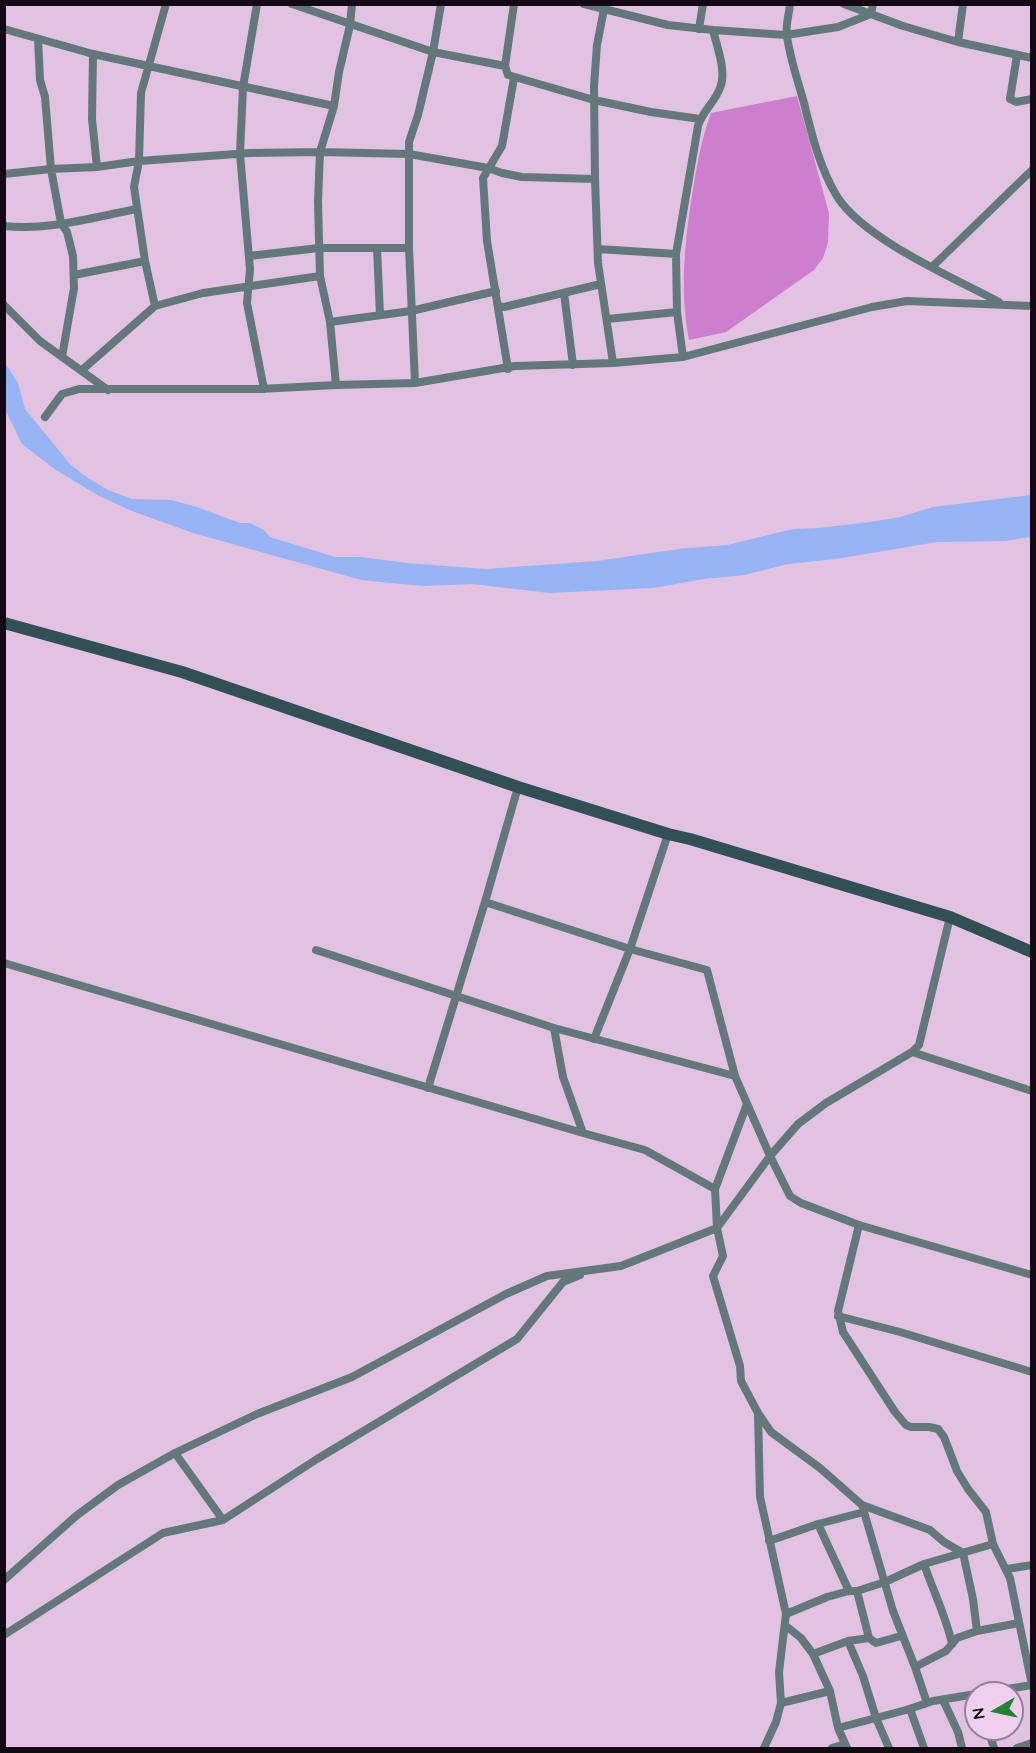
<!DOCTYPE html>
<html>
<head>
<meta charset="utf-8">
<style>
	body { margin:0 }
	#map { position:relative; width:1036px; height:1753px; overflow:hidden; background:#e1c2e1; font-family:Quicksand,sans-serif }
	canvas { display:block }
	.frame { position:absolute; inset:0; border:6px solid #130913; pointer-events:none }
	.north { position:absolute; left:964px; top:1681px; width:60px; height:60px; box-sizing:border-box; background:#eecfee; border:2px solid #968096; border-radius:50%; rotate:261deg; font-size:16px; font-weight:700; line-height:24px; text-align:center; color:#130913 }
	.north::after { content:''; display:block; margin:auto; width:21px; height:27px; background:#228233; clip-path:polygon(50% 0,100% 100%,50% 72%,0 100%) }
</style>
</head>
<body>
<div id="map">
<canvas width="1036" height="1753"></canvas>
<div class="frame"></div>
<div class="north">N</div>
</div>
<script>
const ctx = document.querySelector('canvas').getContext('2d');
ctx.lineJoin = 'round';
function fill(path, color) { ctx.fillStyle = color; ctx.fill(path, 'evenodd'); }
function stroke(path, color, width, dash) { ctx.strokeStyle = color; ctx.lineWidth = width; ctx.lineCap = dash ? 'butt' : 'round'; ctx.setLineDash(dash || []); ctx.stroke(path); }
fill(new Path2D(`
	M797,96L829,213L828,242L823,258L814,270L726,332L689,340C679,290 685,239 693,189C697,164 702,137 711,113Z`), '#cd7ecf');
fill(new Path2D(`
	M5,363L18,383L25,409L70,464L88,478L108,490L132,499L171,500L197,507L240,523H250L264,530L270,537L335,557H362L406,563L486,569L597,561L678,549L727,545L793,529L819,528L870,522L900,517L933,507L1031,495V537L1005,541L937,542L836,559L788,564L744,575L704,579L653,588L549,593L472,584L423,586L361,580L193,533L132,511L99,496L56,470L22,444L5,409Z`), '#98b4f4');
stroke(new Path2D(`
	M257,4L243,87L240,154L250,269L247,303L264,389
	M292,4L433,52L505,66
	M514,4L505,66L508,75L594,100L651,112L700,119
	M584,4L668,25L713,30L786,35L838,27L871,14L873,4
	M605,4L597,45L594,86L595,179L598,263L613,363
	M790,4C789,15 785,27 787,36C790,59 798,81 804,103C812,136 820,169 838,198C866,240 954,278 999,302
	M844,4L903,26L958,42L1032,58
	M4,29L93,54L334,106
	M699,29L703,4
	M38,39L40,80L45,97L51,169L61,223L67,232L73,256L74,288L62,357
	M958,42L963,4
	M93,54L92,119L97,167
	M1017,55L1010,99L1016,102L1032,99
	M4,174L51,169L97,167L139,161L250,153L320,152L409,154L488,168L502,173L522,177L595,179
	M4,226C48,231 94,217 137,209
	M377,248L380,315
	M598,249L676,254
	M249,256L319,248H409
	M932,267L1032,170
	M74,275L145,261
	M564,293L573,365
	M4,305L40,341L108,390
	M155,306L145,261L134,187L139,161L141,93L166,4
	M498,306L504,307L601,284
	M607,319L677,312
	M330,322L411,311L496,291
	M683,357L677,312L676,254L698,126C702,112 715,102 720,88C727,72 717,47 713,30
	M508,369L487,241L483,178L502,146L514,78
	M82,370L155,306L203,293L320,276
	M415,383L409,248V142L418,115L433,52L441,4
	M336,385L330,322L320,276L318,202L320,152L334,106L339,72L350,25L352,4
	M45,417L62,394L79,389H260L336,385L415,383L515,366L613,363L683,357L872,307L907,301L1032,306
	M485,902L630,949L707,970L735,1076L770,1156L790,1196L801,1203L859,1225L1032,1275
	M316,950L554,1028L735,1076
	M4,963L583,1133
	M554,1028L563,1077L583,1133L645,1150L715,1189
	M594,1039L630,949L668,834
	M912,1052L1032,1091
	M428,1088L485,902L518,787
	M747,1104L715,1189L717,1228L723,1256L713,1276L740,1366L741,1381L758,1413L771,1432L820,1468L862,1505L893,1611L915,1667L927,1703
	M859,1225L838,1311L843,1332L895,1412L906,1425L911,1427H929L938,1429L944,1437L957,1471L968,1489L986,1512L993,1544L1010,1578L1032,1685
	M838,1316L900,1332L1032,1372
	M758,1414L760,1497L786,1614L779,1672L781,1703L776,1722L764,1748
	M175,1453L223,1520
	M862,1505L930,1530L944,1542L963,1553L973,1599L977,1631
	M818,1524L849,1591
	M769,1541L818,1524L864,1512
	M924,1564C933,1591 946,1616 952,1644
	M1007,1569L1032,1565
	M4,1580L76,1516L118,1485L175,1453L257,1414L352,1377L506,1294L547,1276L621,1266L717,1228L770,1156L798,1124L826,1103L912,1052L919,1045L950,917
	M857,1591L869,1638L876,1643L901,1636
	M786,1614L827,1597L849,1591H857L885,1582L924,1564L993,1544
	M786,1626L801,1638L813,1654L830,1691L838,1728L847,1748
	M4,1635L163,1533L223,1520L317,1459L517,1339L563,1282L580,1275
	M848,1641L863,1676L876,1718L889,1748
	M813,1654L848,1641L869,1638
	M915,1667L946,1651L957,1638L977,1631L1019,1623
	M943,1700L958,1732L962,1748
	M781,1703L830,1691
	M910,1709L924,1748
	M838,1728L906,1710L933,1701L1032,1685
	M988,1729L994,1748
	M832,1748L845,1744
	M1017,1748L1032,1743`), '#64787b', 8);
stroke(new Path2D(`
	M4,623L182,672L518,787L668,834L690,839L950,917L1032,952`), '#325054', 12);
</script>
</body>
</html>
